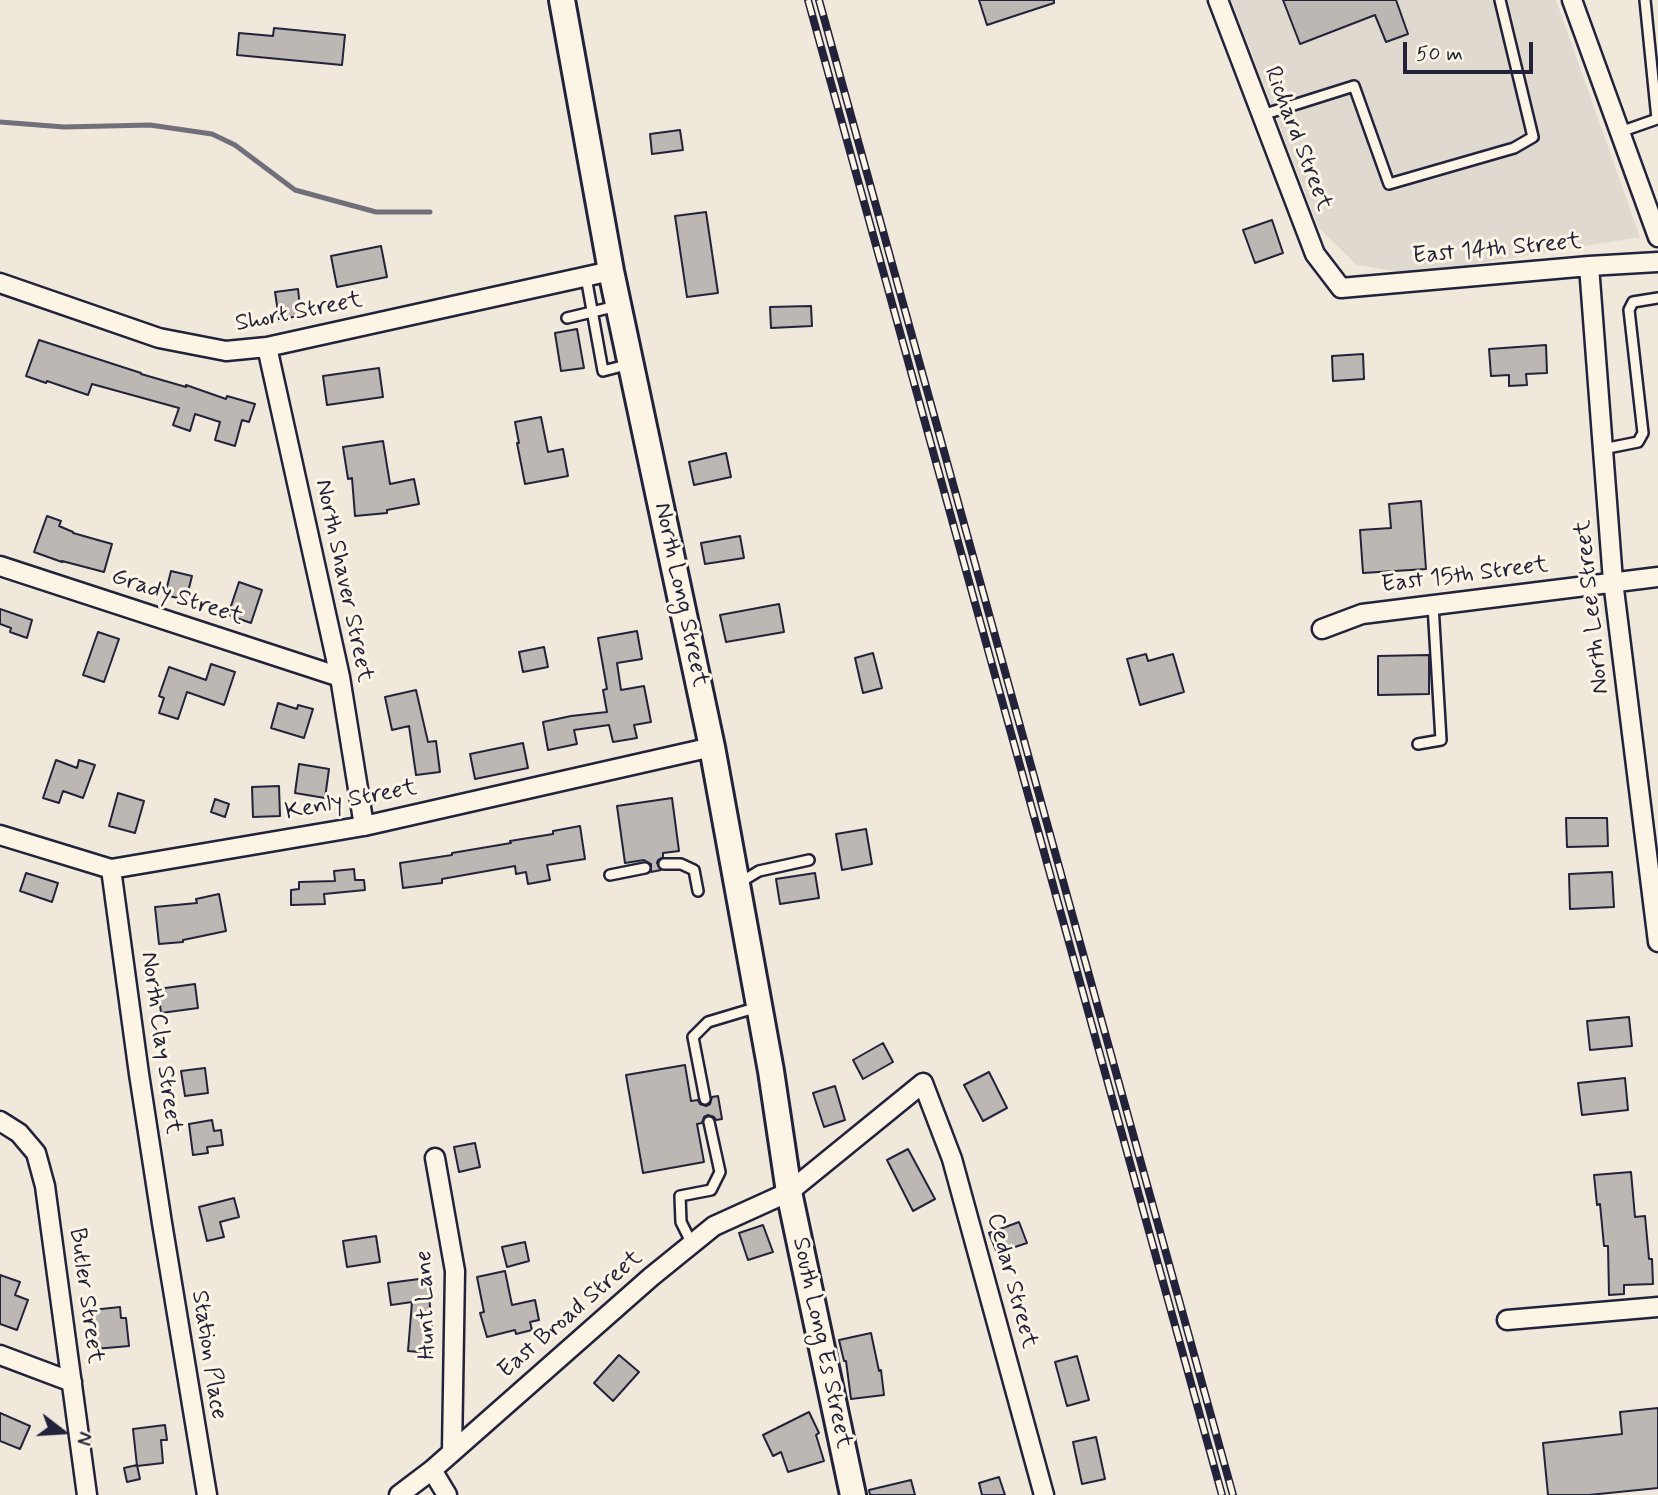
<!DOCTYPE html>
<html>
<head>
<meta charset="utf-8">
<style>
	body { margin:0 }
	#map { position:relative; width:1658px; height:1495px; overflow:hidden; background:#efe8db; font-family:Mynerve,sans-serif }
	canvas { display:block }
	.north { position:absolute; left:28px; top:1397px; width:70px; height:70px; -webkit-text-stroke:5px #fcf5e5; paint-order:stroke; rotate:107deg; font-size:19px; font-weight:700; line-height:28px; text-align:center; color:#22223b }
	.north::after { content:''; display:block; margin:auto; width:24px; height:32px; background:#22223b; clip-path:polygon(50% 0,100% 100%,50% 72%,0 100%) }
	.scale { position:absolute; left:1403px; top:42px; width:130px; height:32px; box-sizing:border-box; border:4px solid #22223b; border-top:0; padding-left:9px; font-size:21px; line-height:24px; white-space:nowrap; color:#22223b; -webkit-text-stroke:5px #fcf5e5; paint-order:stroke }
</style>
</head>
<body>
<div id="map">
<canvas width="1658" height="1495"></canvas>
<div class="north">N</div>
<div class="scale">50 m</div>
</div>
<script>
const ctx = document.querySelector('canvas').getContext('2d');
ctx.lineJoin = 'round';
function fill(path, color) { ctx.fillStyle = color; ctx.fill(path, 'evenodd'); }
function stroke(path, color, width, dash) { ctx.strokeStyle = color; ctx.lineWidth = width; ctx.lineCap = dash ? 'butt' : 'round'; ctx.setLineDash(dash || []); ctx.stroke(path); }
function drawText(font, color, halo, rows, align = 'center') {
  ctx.font = font + ' Mynerve,sans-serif'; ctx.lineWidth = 6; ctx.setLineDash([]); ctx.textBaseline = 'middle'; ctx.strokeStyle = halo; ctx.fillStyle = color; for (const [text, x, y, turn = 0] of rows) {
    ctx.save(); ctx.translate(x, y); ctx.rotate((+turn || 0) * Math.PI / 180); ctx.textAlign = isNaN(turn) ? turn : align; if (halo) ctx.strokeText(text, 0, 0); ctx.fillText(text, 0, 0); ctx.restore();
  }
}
fill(new Path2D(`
	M1231,0H1556L1640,237L1414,274L1357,265L1318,227Z`), '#e0d9cf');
stroke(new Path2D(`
	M0,122L64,127L150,125L212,134L235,145L295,190L376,212H430`), '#716f79', 5);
const building = new Path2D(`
	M979,0H1054V3L987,25Z
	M1283,0H1396L1408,34L1386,42L1375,15L1300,44Z
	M274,28L345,35L342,65L237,55L239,33L273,36Z
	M680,130L683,150L652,154L650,134Z
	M706,212L718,293L687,297L675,216Z
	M1272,220L1283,253L1255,263L1243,230Z
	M381,246L387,277L337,287L331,256Z
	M298,289L301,316L279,319L275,292Z
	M811,306L812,326L771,328L770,307Z
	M577,329L584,368L561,371L555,333Z
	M39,340L141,373V374L186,387V385L226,399L227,396L255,404L249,422L242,420L235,446L215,440L220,422L195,414L190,431L173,425L179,408L92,384L88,395L47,381L46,383L26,376Z
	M1546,345L1547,373L1526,374L1527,385L1509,386V375L1491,376L1489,349Z
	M1363,354L1364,379L1333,381L1332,356Z
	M379,368L383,397L327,405L323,376Z
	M541,417L548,452L563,449L568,476L525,484L517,443H519L515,422Z
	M383,441L390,484L414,479L419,504L387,510V513L355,516L352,478L348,479L343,447Z
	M726,453L731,477L694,485L689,462Z
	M1421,501L1426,569L1363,573L1360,530L1391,528L1389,504Z
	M47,516L61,521L59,526L73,532V533L112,544L104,572L62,561V562L34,552Z
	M740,536L744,558L705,564L701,543Z
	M171,571L192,576L186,600L165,595Z
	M239,582L262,590L251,623L228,615Z
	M779,604L784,632L726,642L720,615Z
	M0,609L32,620L27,638L10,632L11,628L0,624Z
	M637,631L642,659L617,663L621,690L644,686L651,722L634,725L637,738L613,742L609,725L574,730L577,744L548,750L543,722L571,716L607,712L603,690L607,689L598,638Z
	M98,632L119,639L104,682L83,675Z
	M544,647L548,667L523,672L519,652Z
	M873,653L882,688L863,693L855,658Z
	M1146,654L1148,661L1173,654L1184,692L1140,705L1127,659Z
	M1429,655V694L1378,695V656Z
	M211,664L235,672L224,705L187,692L178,719L159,713L164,698L159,696L169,667L206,680Z
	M416,690L428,742L436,741L440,772L416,775L409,726L392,730L385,697Z
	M278,703L297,709L298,705L313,709L304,738L271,728Z
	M523,743L528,768L475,779L470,754Z
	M56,760L77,768L79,760L95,765L83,798L63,791L59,803L43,798Z
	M299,764L329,769L325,798L295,793Z
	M279,786L280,816L253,817L252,787Z
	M118,793L144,801L135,833L109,826Z
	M672,798L679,851L663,853V857L658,860L657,863L661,870L651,872V864L644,860L625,863L617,806Z
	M215,799L229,804L225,817L211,812Z
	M1566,818H1607L1608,846L1567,847Z
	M580,826L585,859L547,865L550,880L528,884L526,872L516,874L515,866L442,879V883L403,888L400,863L452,855V853L511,843L510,841L553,834V831Z
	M866,829L872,864L842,870L836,834Z
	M354,869L355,880H364L365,890L324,894L325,904L291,905V890L299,889V882L335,881L334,871Z
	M1612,872L1614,907L1570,909L1569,874Z
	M26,873L58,883L52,902L20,891Z
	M815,873L819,898L780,904L776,879Z
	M219,894L226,931L183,940V942L159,944L155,907L197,903L196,899Z
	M195,984L198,1008L161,1013L158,989Z
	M1629,1017L1632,1046L1590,1050L1587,1021Z
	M883,1043L893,1062L863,1079L853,1060Z
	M685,1065L691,1101L698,1100L700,1104L706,1106L710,1104L712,1097L718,1096L722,1119L716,1120L714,1117L708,1115L704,1117L702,1123L697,1124L704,1162L643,1173L626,1075Z
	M205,1068L208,1093L185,1096L181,1071Z
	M989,1072L1007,1108L983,1121L964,1085Z
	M1625,1078L1628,1110L1582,1115L1578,1083Z
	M835,1086L845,1120L824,1127L813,1093Z
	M212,1120L214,1131L221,1130L223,1145L207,1147L208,1153L193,1155L189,1124Z
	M475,1143L480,1167L459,1172L454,1147Z
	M908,1149L935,1199L913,1211L887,1160Z
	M1631,1172L1635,1217L1645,1216L1649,1259H1652L1653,1284L1624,1285V1294L1609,1295L1608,1246H1604L1600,1204L1597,1205L1594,1175Z
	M234,1198L239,1217L220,1222L224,1237L207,1241L199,1207Z
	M1019,1222L1027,1243L997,1253L989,1233Z
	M763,1225L773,1252L748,1260L739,1233Z
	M376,1236L380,1262L347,1267L343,1241Z
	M525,1242L529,1261L507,1267L502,1247Z
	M505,1271L512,1305L535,1300L539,1320L530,1322L532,1330L516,1334L515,1330L487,1337L480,1313L484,1312L477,1277Z
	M0,1275L20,1282L15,1295L28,1300L17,1330L0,1324Z
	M427,1278L432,1325L430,1353L408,1351L412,1302L391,1305L388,1283Z
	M120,1307L121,1318H126L129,1346L95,1349L92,1310Z
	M871,1333L879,1371L881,1370L884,1395L851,1399L846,1361H844L839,1340Z
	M619,1355L639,1372L613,1401L594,1383Z
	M1077,1356L1089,1400L1067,1406L1055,1362Z
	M1658,1408V1488L1589,1495H1548L1543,1443L1622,1434L1620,1412Z
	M809,1412L819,1433L816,1435L824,1461L788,1472L781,1452L773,1456L763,1435Z
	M0,1413L30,1426L20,1449L0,1441Z
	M165,1425L167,1440H161L163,1463L137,1466L133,1429Z
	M1096,1437L1105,1479L1082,1484L1073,1442Z
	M137,1465L140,1479L127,1482L124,1468Z
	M999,1477L1005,1495H982L979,1483Z
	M911,1480L915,1495H870L869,1490Z`);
fill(building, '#bcb7b3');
stroke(building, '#22223b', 2);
const lane = new Path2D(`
	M1262,115L1354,86L1389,184L1514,148L1533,137L1500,0
	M1620,132L1657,119L1645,0
	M586,277L603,371L630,364
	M567,318L617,306
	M1603,449L1638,442L1643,433L1629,310L1633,302L1658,298
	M1418,744L1441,740L1433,605
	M664,864H681L694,870L698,891
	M610,875L645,868
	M739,883L759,871L809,860
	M705,1099L693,1037L708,1022L758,1007
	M692,1244L681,1222L680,1196L711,1190L720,1172L709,1122`);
const street = new Path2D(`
	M1218,0L1315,254L1341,288L1589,266L1658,262
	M1572,0L1658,237
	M1589,266L1613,581L1658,942
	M0,283L159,338L226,351L267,347L611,271
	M267,347L340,677L364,826
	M0,566L340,677
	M1322,629L1362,614L1658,577
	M0,835L111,869L364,826L712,747
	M111,869L139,1074L162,1223L207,1495
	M0,1121L19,1133L36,1153L45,1186L87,1495
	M435,1158L455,1271L452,1451
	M1507,1320L1658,1307
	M0,1355L72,1382
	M432,1470L447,1495
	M399,1495L432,1470L651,1277L714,1226L789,1192L923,1083L952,1159L1044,1495`);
const secondary = new Path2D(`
	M562,0L611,271L712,747L771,1071L789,1192L853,1495`);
stroke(lane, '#22223b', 14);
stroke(street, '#22223b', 23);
stroke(secondary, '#22223b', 30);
stroke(lane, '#fcf5e5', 9);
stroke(street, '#fcf5e5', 18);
stroke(secondary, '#fcf5e5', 24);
const rail = new Path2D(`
	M808,0L1222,1495
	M819,0L1233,1495`);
stroke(rail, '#22223b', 8);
stroke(rail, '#fcf5e5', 5, [16]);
drawText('24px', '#22223b', '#fcf5e5', [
	["Richard Street",1297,139,69],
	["East 14th Street",1497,250,-5],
	["Short Street",299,313,-11],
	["East 15th Street",1465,576,-7],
	["North Shaver Street",343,581,78],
	["North Long Street",680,595,78],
	["Grady Street",177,598,18],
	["North Lee Street",1593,607,-96],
	["Kenly Street",351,801,-11],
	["North Clay Street",160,1043,82],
	["Cedar Street",1011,1281,75],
	["Butler Street",85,1296,82],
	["Hunt Lane",427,1305,-92],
	["East Broad Street",571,1315,-41],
	["South Long Es Street",821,1343,78],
	["Station Place",208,1355,81]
]);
</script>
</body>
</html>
